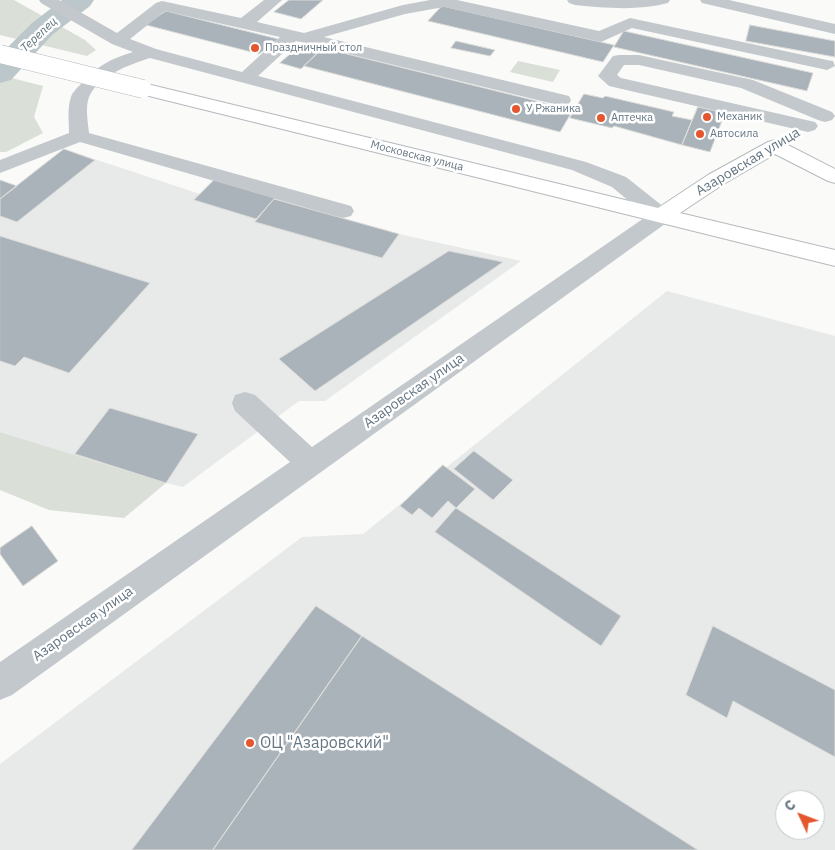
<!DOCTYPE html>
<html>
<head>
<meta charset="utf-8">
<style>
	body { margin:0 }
	#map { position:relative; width:835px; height:850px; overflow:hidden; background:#fafaf8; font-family:"IBM Plex Sans",sans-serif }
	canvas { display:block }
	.north { position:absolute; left:775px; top:790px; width:50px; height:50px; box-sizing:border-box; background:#fff; border:1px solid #c1c8cd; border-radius:50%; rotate:313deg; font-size:14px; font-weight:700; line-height:20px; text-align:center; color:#657683 }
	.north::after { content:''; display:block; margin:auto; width:18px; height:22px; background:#e4572e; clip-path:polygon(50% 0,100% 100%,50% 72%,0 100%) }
</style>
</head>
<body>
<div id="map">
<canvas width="835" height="850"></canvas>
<div class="north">С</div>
</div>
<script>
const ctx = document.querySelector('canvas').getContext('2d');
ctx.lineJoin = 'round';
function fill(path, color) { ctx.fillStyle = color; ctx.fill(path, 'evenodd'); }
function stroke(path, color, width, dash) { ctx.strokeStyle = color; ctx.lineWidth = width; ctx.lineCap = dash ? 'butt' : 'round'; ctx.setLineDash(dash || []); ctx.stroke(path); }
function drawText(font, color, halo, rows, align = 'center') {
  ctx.font = font + ' "IBM Plex Sans",sans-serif'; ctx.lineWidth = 5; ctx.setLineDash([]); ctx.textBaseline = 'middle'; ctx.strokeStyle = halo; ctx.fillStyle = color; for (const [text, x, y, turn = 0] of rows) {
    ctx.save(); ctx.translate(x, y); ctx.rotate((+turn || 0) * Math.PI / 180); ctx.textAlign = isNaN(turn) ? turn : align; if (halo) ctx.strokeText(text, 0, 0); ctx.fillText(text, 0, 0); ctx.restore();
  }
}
fill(new Path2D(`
	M64,149L200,194L275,198L399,234L521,261L325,401H299L183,487L166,483L0,432V180L17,186Z
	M667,291L835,336V850H0V764L302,537L363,534ZM785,800H815V830H785Z`), '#e8e9e9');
fill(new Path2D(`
	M0,0H14L85,40L96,50L87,56L0,35Z
	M518,61L560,70L553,82L510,72Z
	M0,75L43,86L34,117L43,133L6,152H0Z
	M0,432L166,483L124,518L49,510L0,490Z`), '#dadfd7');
fill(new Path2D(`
	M62,0H94L90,6L52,35L11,80L0,83V55L32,23Z`), '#bbc7cb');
const building = new Path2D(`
	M289,0H323L301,19L274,12Z
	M442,6L614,45L603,62L428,21Z
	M166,11L278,39L259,54L146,25Z
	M750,25L835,41V57L746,41Z
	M624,31L813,73L807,91L614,47Z
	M456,41L495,50L490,56L451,48Z
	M303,43L323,48L301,69L280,63Z
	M323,48L573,110L560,132L304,66Z
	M584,94L603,98L605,96L674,112L672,116L692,120L682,145L614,126L612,128L570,118Z
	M698,107L725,113L710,152L682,145Z
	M64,149L95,160L17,222L0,216V199Z
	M0,180L17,186L0,199Z
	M214,180L275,198L256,219L194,200Z
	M274,199L399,234L382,258L255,222Z
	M0,236L150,283L69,373L24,357L15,366L0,361Z
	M449,251L503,262L315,391L279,359Z
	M110,408L198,434L166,483L75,454Z
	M474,451L513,480L493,500L454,469Z
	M443,465L475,489L456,508L448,501L432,518L419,508L412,515L400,506Z
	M456,508L621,616L601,646L435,532Z
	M32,526L58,561L23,586L0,554V548Z
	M316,606L362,636L213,850H132Z
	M713,626L835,690V757L733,701L727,718L686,695Z
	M362,636L698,850H213Z`);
fill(building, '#aab3b9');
stroke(building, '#dcdcda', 1);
const major = new Path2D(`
	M143,83L658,208L708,175L768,142L775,140L782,142L835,169V183L828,181L775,154L722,185L680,213L835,250V266L137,93L134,89L137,85Z`);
stroke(major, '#b5babe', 2);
fill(new Path2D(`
	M39,0H59L117,33L156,3L162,1L241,18L264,0H282L257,22L304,33L403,5L430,0H457L599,31L630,18L827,60L833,61L835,66L827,70L632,28L601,42L444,7L405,14L324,37L569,96L571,100L569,104L562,106L296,41L258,76L586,162L626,177L669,211L672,216L669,221L12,695L0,700V662L290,462L235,411L232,403L235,395L245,392L255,395L312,447L647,216L612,187L572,170L150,58C129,65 99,75 89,97C85,107 88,122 89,133L351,206L354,211L351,216L343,218L335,216L80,142L0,173V160L69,133C69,122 67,108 71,97C72,93 77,88 80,85C95,67 112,58 133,52L112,44L41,3ZM165,11L280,37L242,72L156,49L130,39Z
	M567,0H670L668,3C637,11 606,8 575,5L569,3Z
	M700,0H729L835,24V34L702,3Z
	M619,55H639L753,80L832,112L835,116L832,120L825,122L818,120L741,88L639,65H624L617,75L621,78L815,122L818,126L815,130L808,132L609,86L598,76L613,56Z`), '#c3c8cc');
fill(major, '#fff');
const majorBridge = new Path2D(`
	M0,54L143,89`);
stroke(majorBridge, '#b5babe', 19, []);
stroke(majorBridge, '#fff', 18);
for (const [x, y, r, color] of [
	[255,48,5,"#e4572e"],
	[516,109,5,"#e4572e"],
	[707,117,5,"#e4572e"],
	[601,118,5,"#e4572e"],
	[700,134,5,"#e4572e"],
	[250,743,5,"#e4572e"]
]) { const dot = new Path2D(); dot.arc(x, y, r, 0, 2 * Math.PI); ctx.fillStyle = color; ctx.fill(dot); stroke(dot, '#fff', 2); }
drawText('11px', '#657683', '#fff', [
	["Праздничный стол",265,48],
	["У Ржаника",526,109],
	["Механик",717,117],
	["Аптечка",611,118],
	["Автосила",710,134]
], 'left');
drawText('11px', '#657683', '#fff', [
	["Московская улица",417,156,14]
]);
drawText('italic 12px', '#60757c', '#fff', [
	["Терепец",39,35,-43]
]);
drawText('14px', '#657683', '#fff', [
	["Азаровская улица",748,162,-31],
	["Азаровская улица",414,391,-35],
	["Азаровская улица",83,624,-35]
]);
drawText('16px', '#657683', '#fff', [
	["ОЦ \"Азаровский\"",260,743]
], 'left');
</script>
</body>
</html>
